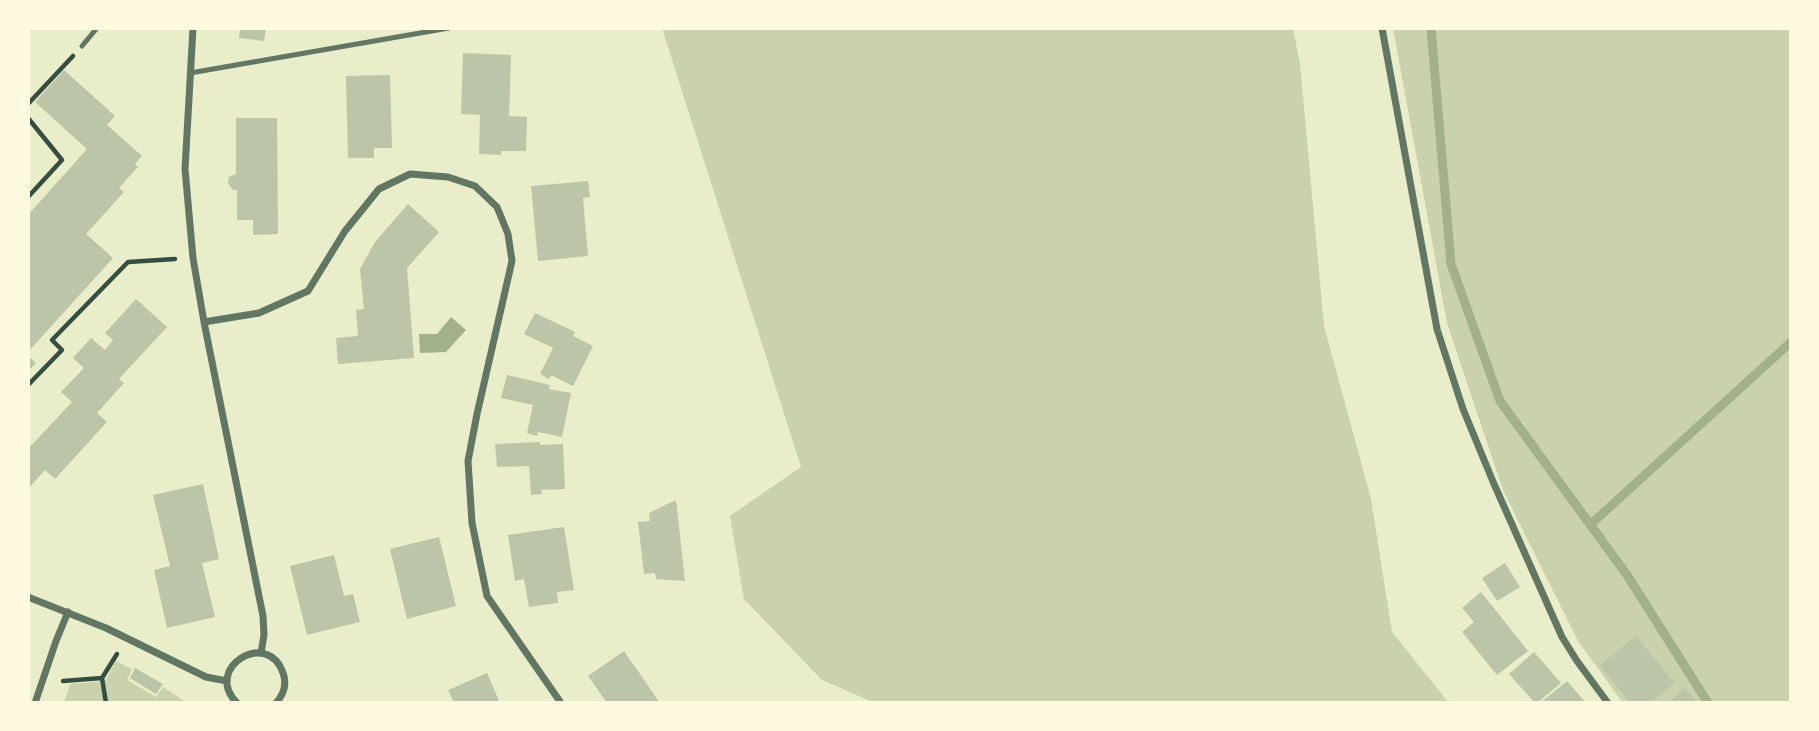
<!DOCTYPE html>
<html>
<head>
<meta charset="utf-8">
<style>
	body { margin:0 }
	#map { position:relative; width:1819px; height:731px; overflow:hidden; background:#e9edc9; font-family:"Times New Roman",serif }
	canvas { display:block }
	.frame { position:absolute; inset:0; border:30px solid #fefae0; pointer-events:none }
</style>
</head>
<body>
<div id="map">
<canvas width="1819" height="731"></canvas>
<div class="frame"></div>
</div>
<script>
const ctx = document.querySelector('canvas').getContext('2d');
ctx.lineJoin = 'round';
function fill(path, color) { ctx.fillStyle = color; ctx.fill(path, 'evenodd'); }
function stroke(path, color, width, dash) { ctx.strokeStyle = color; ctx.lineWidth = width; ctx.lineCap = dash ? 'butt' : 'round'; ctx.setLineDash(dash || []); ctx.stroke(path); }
fill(new Path2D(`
	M662,28H1293L1300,64L1324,326L1371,499L1392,632L1449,703H875L822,680L744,599L730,516L801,467Z
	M1393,28H1791V703H1623L1578,641L1503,490L1447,323Z
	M116,661L132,669L127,680L156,697L163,687L187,703H64L70,684L105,681Z`), '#cad2ad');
fill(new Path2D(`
	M451,317L466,330L446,352L420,353L419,334H437Z`), '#a3b18a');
stroke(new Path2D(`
	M1431,28L1451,264L1500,401L1627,575L1708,703
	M1591,524L1791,342`), '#a3b18a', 9);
fill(new Path2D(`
	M240,28H266L264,41L239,38Z
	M463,53L511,55L509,116L527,117L526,151H501V155L479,154L480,115L461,114Z
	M64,70L115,116L107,125L142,156L135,164L138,167L119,188L124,192L86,234L113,258L28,352V215L87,149L35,102Z
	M390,75L392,148H374V158H348L346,76Z
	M236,118H277L278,234L253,235V220H237V190H233L228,183L229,177L236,174Z
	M588,181L590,197L583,198L588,256L538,261L531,186Z
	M408,204L439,232L407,268L414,358L338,364L336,338L358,336L356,310L364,309L360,269L375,242Z
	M136,299L167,327L119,379L124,383L97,413L107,422L55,479L45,470L28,489V449L72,402L61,392L84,368L73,358L91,338L105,350L113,340L105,333Z
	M535,313L575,332L573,336L593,346L573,386L551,375L549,379L540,374L553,348L524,334Z
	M28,356L36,363L28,371Z
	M507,375L550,385L549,389L571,393L562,437L538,432L537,436L527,433L533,405L501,398Z
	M540,442V445L563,444L565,489L541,490L542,494L531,495L529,466L497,467L495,444Z
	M203,484L219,559L202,563L215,617L167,628L154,570L170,566L153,495Z
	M676,500L685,581L656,579L655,573L644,574L638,522L650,521L649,513Z
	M564,527L574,590L557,592L558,603L529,607L524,579L515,581L508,535Z
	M439,537L456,606L407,619L390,549Z
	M334,555L344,596L353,594L360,622L307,635L290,566Z
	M1505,563L1520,587L1497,601L1482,578Z
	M1481,592L1528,651L1497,675L1462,632L1474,622L1462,608Z
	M1636,636L1675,683L1650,703H1630L1600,665Z
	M624,651L660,703H607L588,676Z
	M1534,652L1561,683L1537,703H1535L1509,674Z
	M135,668L163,684L156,694L130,678Z
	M487,673L500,703H454L448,690Z
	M1567,681L1586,703H1540Z
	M1684,688L1699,703H1668Z`), '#bcc5a7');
stroke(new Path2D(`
	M28,104L73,56
	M28,118L62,160L28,197
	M28,385L62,350L52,340L128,262L175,259
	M102,678L106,703
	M63,681L102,678L117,654`), '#344e41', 4.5);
stroke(new Path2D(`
	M82,46L97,28
	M190,73L449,28`), '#617663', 5);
stroke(new Path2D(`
	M193,28L185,169L193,258L204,322L263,616L264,635L261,653
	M1382,28L1437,329L1463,409L1494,484L1562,637L1577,661L1608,703
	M204,322L259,313L308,291L345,231L379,189L410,174L448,177L475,186L497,207L508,234L512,261L477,414L468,461L472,523L487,596L561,703
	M28,597L106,628L206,677L227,681
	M35,703L56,641L68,612
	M237,703C202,668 268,628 283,673C287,684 284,694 276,703`), '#617663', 7);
</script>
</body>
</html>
